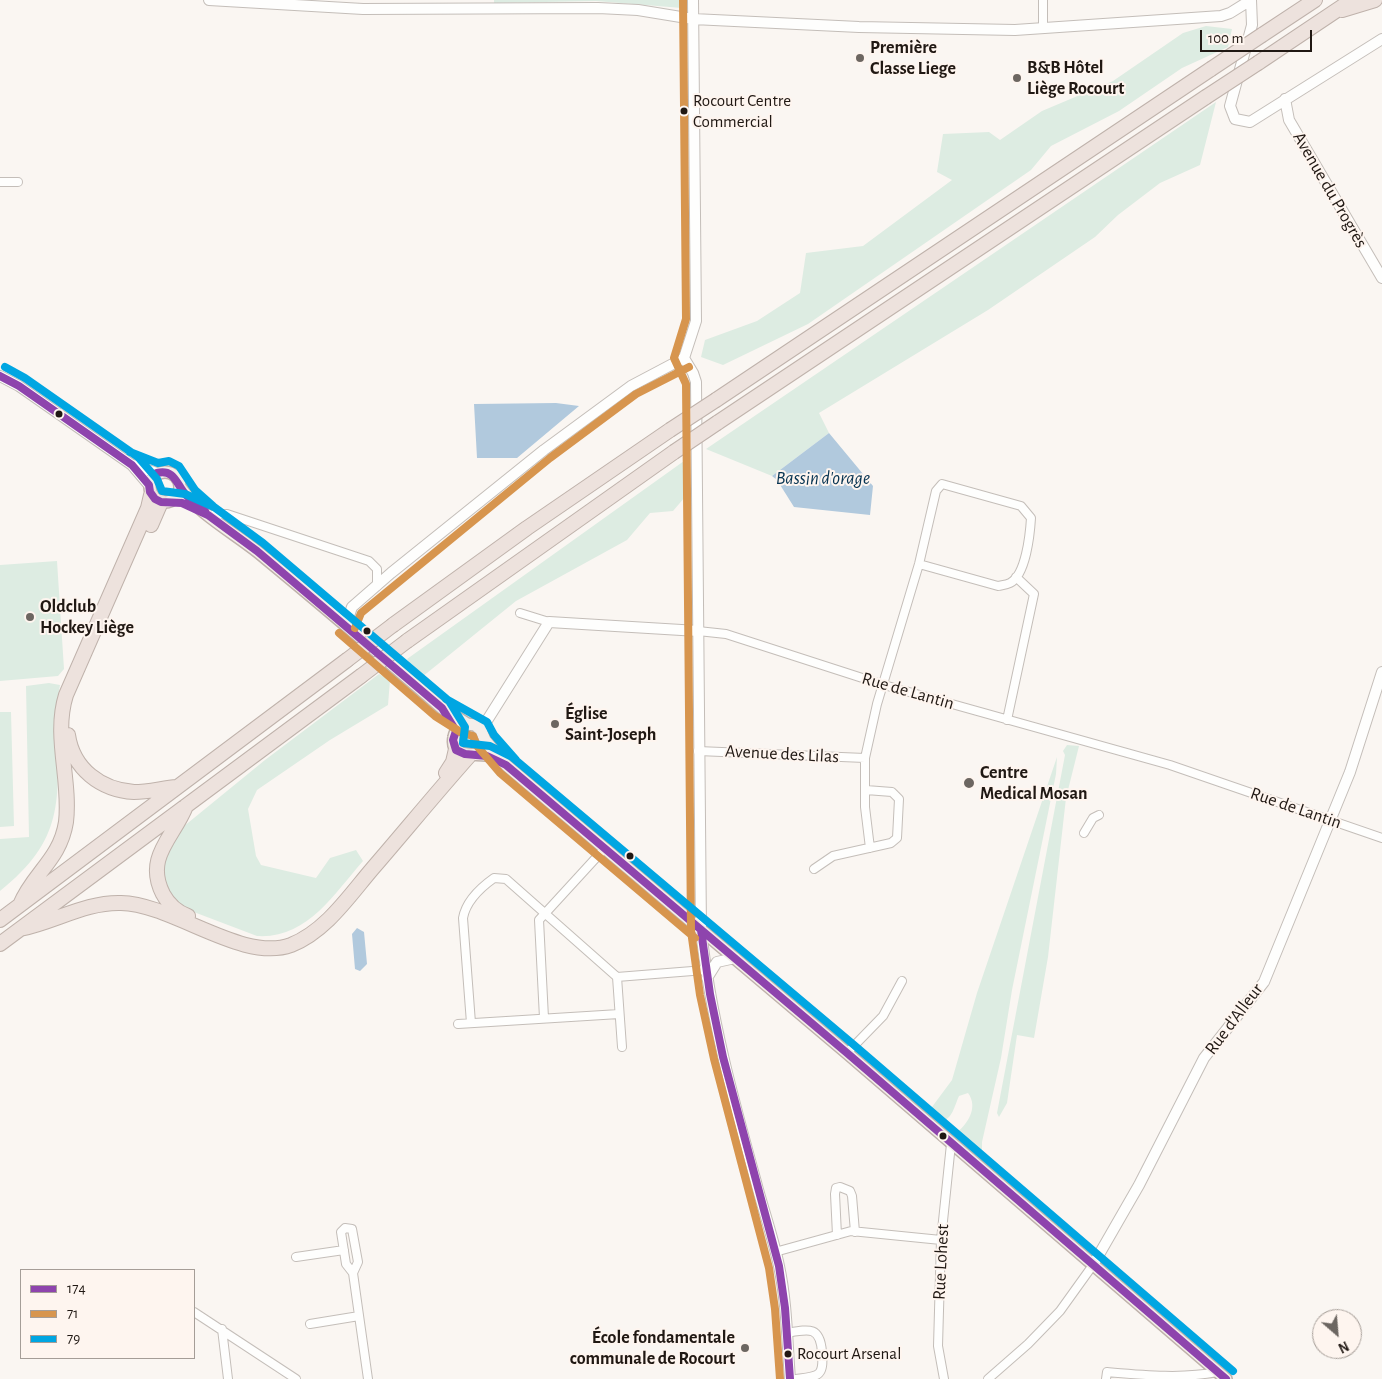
<!DOCTYPE html>
<html>
<head>
<meta charset="utf-8">
<style>
	body { margin:0 }
	#map { position:relative; width:1382px; height:1379px; overflow:hidden; background:#faf6f2; font-family:"Alegreya Sans",sans-serif }
	canvas { display:block }
	.legend { position:absolute; left:20px; top:1269px; width:175px; height:90px; box-sizing:border-box; background:#fef5ef; border:1px solid #a59d97; margin:0; padding:6px 9px; list-style:none; font-size:15px; color:#201813 }
	.legend li { display:flex; align-items:center; gap:10px; height:25px }
	.legend b { width:25px; border:1px solid #a59d97 }
	.north { position:absolute; left:1312px; top:1309px; width:50px; height:50px; box-sizing:border-box; background:#fef5ef; border:1px solid #a59d97; border-radius:50%; rotate:153deg; font-size:14px; font-weight:700; line-height:20px; text-align:center; color:#201813 }
	.north::after { content:''; display:block; margin:auto; width:18px; height:22px; background:#6c6661; clip-path:polygon(50% 0,100% 100%,50% 72%,0 100%) }
	.scale { position:absolute; left:1200px; top:30px; width:112px; height:22px; box-sizing:border-box; border:2px solid #201813; border-top:0; padding-left:6px; font-size:15px; line-height:18px; white-space:nowrap; color:#201813; -webkit-text-stroke:4px #fef5ef; paint-order:stroke }
</style>
</head>
<body>
<div id="map">
<canvas width="1382" height="1379"></canvas>
<ul class="legend">
<li><b style="height:6px;background:#8e44ad"></b>174</li>
<li><b style="height:6px;background:#d7954e"></b>71</li>
<li><b style="height:6px;background:#00a6e2"></b>79</li>
</ul>
<div class="north">N</div>
<div class="scale">100 m</div>
</div>
<script>
const ctx = document.querySelector('canvas').getContext('2d');
ctx.lineJoin = 'round';
function fill(path, color) { ctx.fillStyle = color; ctx.fill(path, 'evenodd'); }
function stroke(path, color, width, dash) { ctx.strokeStyle = color; ctx.lineWidth = width; ctx.lineCap = dash ? 'butt' : 'round'; ctx.setLineDash(dash || []); ctx.stroke(path); }
function drawText(font, color, halo, rows, align = 'center') {
  ctx.font = font + ' "Alegreya Sans",sans-serif'; ctx.lineWidth = 4; ctx.setLineDash([]); ctx.textBaseline = 'middle'; ctx.strokeStyle = halo; ctx.fillStyle = color; for (const [text, x, y, turn = 0] of rows) {
    ctx.save(); ctx.translate(x, y); ctx.rotate((+turn || 0) * Math.PI / 180); ctx.textAlign = isNaN(turn) ? turn : align; if (halo) ctx.strokeText(text, 0, 0); ctx.fillText(text, 0, 0); ctx.restore();
  }
}
fill(new Path2D(`
	M494,0H682V8L596,1L494,3Z
	M1206,26L1232,29L1228,47L1182,68L1119,111L1051,146L1031,170L808,324L723,365L701,357L705,340L757,321L800,293L806,253L863,246L952,180L937,172L943,134L989,132L1000,140L1042,111L1113,81L1183,33Z
	M1216,102L1200,165L1160,183L1118,215L1095,237L988,310L819,413L829,433L772,476L706,449Z
	M684,461L691,490L673,511L650,513L627,540L516,601L422,677L414,671L407,659Z
	M57,561L64,669L58,676L0,681V565Z
	M379,674L390,680L388,705L330,740L257,790L248,809L256,856L261,865L316,878L330,858L356,850L363,861C333,895 307,939 257,936L178,906L163,881L167,840L265,760Z
	M49,683L60,685L54,721L57,726C59,801 64,840 0,891V839L29,837L26,686Z
	M0,712H11L14,826L0,827Z
	M1067,745L1079,746L1066,798L1048,957L1034,1038L1017,1035L1007,1103L999,1117L997,1113L1065,755L1063,751Z
	M1057,757L1056,774L1012,990L1001,1058L982,1142V1158L955,1134C967,1125 979,1108 968,1093L959,1096C954,1107 953,1118 941,1122L929,1111L952,1080L977,993Z`), '#ddece2');
fill(new Path2D(`
	M556,403L579,406L517,458H477L474,404Z
	M829,433L873,486L870,515L794,507L777,480L772,476Z
	M357,928L364,932L367,964L360,971L355,969L352,934Z`), '#b1c9dd');
const street = new Path2D(`
	M1043,29V0
	M0,182H18
	M208,515L227,514L369,561L377,569V586
	M520,613L549,622
	M698,631L726,634L884,685L1170,765L1382,838
	M1007,720L1034,594L1016,577
	M698,751L865,758
	M1084,833L1093,818L1099,815
	M870,848L865,807V758L877,704L919,564L936,491L942,484L1021,506L1031,518C1030,534 1026,575 1010,583C1006,585 1002,585 998,586L919,564
	M814,869L833,856L891,843L897,838L899,799L892,792L866,790
	M617,977L705,970
	M544,1018L539,920L605,848
	M471,1023L463,918C466,901 480,888 494,878L506,879L617,977L622,1047
	M458,1024L619,1014
	M847,1053L883,1016L902,981
	M837,1235L835,1194L836,1188L840,1187L850,1191L852,1196L855,1232
	M775,1252L851,1231L941,1240
	M296,1257L344,1250
	M353,1273L346,1264L341,1232L345,1228L352,1229L358,1262L353,1273L368,1379
	M194,1312L296,1379
	M310,1324L359,1316
	M222,1329L228,1379
	M787,1333C809,1329 820,1326 822,1352C824,1377 819,1376 796,1379
	M944,1379L938,1346L941,1240L951,1144
	M988,1379L1028,1344L1060,1311L1093,1265
	M1106,1379L1107,1372C1142,1375 1183,1379 1217,1372`);
const secondary = new Path2D(`
	M209,0L363,9L598,8L638,10L693,19L859,27L1015,30L1221,16L1230,13L1251,0
	M693,0L696,321L684,358L693,373L696,382L701,930C710,1015 733,1099 756,1182C763,1209 773,1237 779,1266C787,1303 787,1341 790,1379
	M1251,0L1252,25L1230,106L1235,119L1250,122L1382,39
	M1285,99L1289,120L1382,278
	M0,376L19,386L132,465L149,485
	M133,465L157,473
	M346,625L352,607L391,573L544,450L631,386L684,358
	M481,730L549,622L698,631
	M707,978L717,962L735,958
	M1093,1265L1139,1185L1204,1058L1264,982L1350,772L1382,672`);
const primary = new Path2D(`
	M150 487a15 15 0 1 1 30 0a15 15 0 1 1-30 0Z
	M180,487C198,513 233,532 258,552C320,603 381,655 442,708L467,724L475,725L481,730L485,740L506,765L847,1053L1226,1379
	M467,724C460,727 455,730 454,737C450,759 473,753 486,755C491,756 496,760 500,762`);
const highway = new Path2D(`
	M1342,10L1375,0
	M1262,35L1315,0
	M1258,63L1352,0
	M716,400L1211,69
	M717,423L1206,97
	M151,525L161,502
	M393,625L527,528L670,430
	M407,641L674,452
	M68,735C73,769 101,790 134,792C149,792 163,788 177,787
	M446,773L453,762L456,749
	M186,806C174,837 144,857 163,894C169,905 177,912 188,916
	M20,905C33,873 60,860 66,822C71,780 53,736 66,695L148,508L151,495
	M0,920L347,660
	M20,929C55,922 85,902 121,903C173,904 242,963 291,945C326,931 349,896 373,868C405,831 436,793 469,756
	M0,944L361,676`);
stroke(street, '#c4beb9', 10);
stroke(secondary, '#c4beb9', 12);
stroke(primary, '#bfb2ab', 14);
stroke(highway, '#bfb2ab', 16);
stroke(street, '#fefefd', 8);
stroke(secondary, '#fefefd', 10);
stroke(primary, '#f4eeea', 11);
stroke(highway, '#ede2dd', 14);
const highwayBridge = new Path2D(`
	M1211,69L1262,35
	M1206,97L1258,63
	M670,430L716,400
	M674,452L717,423
	M347,660L393,625
	M361,676L407,641`);
stroke(highwayBridge, '#bfb2ab', 16, []);
stroke(highwayBridge, '#ede2dd', 14);
stroke(new Path2D(`
	M0,376L19,386L132,465L149,485L150,492L155,499L161,502L182,503L208,515L257,551L442,708L456,731L453,740L456,750L465,754L487,756L506,765L847,1053L1226,1379
	M157,473C175,469 176,484 186,495C192,501 199,505 205,511
	M701,930L710,994L723,1057L779,1266L785,1308L790,1379`), '#8e44ad', 8);
stroke(new Path2D(`
	M683,0L686,319L674,358L686,384L691,931L700,995L714,1059L769,1268L775,1309L780,1379
	M355,628L361,613L550,458L636,394L689,367
	M339,633L435,716L462,733L473,736L477,746L500,773L695,938`), '#d7954e', 8);
stroke(new Path2D(`
	M5,367L25,378L138,457L157,479L162,491L185,494L214,507L263,543L449,701L465,727L463,743L490,746L512,757L854,1045L1233,1371
	M130,452L158,463L169,461L179,466L195,490L213,506
	M446,699L487,722L494,735L516,760`), '#00a6e2', 8);
for (const [x, y, r, color] of [
	[860,58,5,"#6c6661"],
	[1017,78,5,"#6c6661"],
	[684,111,4.5,"#201813"],
	[59,414,4.5,"#201813"],
	[30,617,5,"#6c6661"],
	[367,631,4.5,"#201813"],
	[555,724,5,"#6c6661"],
	[969,783,6,"#6c6661"],
	[630,856,4.5,"#201813"],
	[943,1136,4.5,"#201813"],
	[745,1348,5,"#6c6661"],
	[788,1354,4.5,"#201813"]
]) { const dot = new Path2D(); dot.arc(x, y, r, 0, 2 * Math.PI); ctx.fillStyle = color; ctx.fill(dot); stroke(dot, '#fef5ef', 2); }
drawText('17px', '#201813', '#fef5ef', [
	["Rocourt Centre",693,101],
	["Commercial",693,122],
	["Rocourt Arsenal",797,1354]
], 'left');
drawText('bold 18px', '#201813', '#fef5ef', [
	["Première",870,48],
	["Classe Liege",870,69],
	["B&B Hôtel",1027,68],
	["Liège Rocourt",1027,89],
	["Oldclub",40,607],
	["Hockey Liège",40,628],
	["Église",565,714],
	["Saint-Joseph",565,735],
	["Centre",980,773],
	["Medical Mosan",980,794],
	["École fondamentale",735,1338,"right"],
	["communale de Rocourt",735,1359,"right"]
], 'left');
drawText('18px', '#201813', '#fef5ef', [
	["Avenue du Progrès",1330,190,60],
	["Rue de Lantin",908,691,16],
	["Avenue des Lilas",782,754,3],
	["Rue de Lantin",1296,808,19],
	["Rue d'Alleur",1234,1019,-53],
	["Rue Lohest",941,1262,-87]
]);
drawText('italic 19px', '#073452', '#fef5ef', [
	["Bassin d'orage",823,478]
]);
</script>
</body>
</html>
